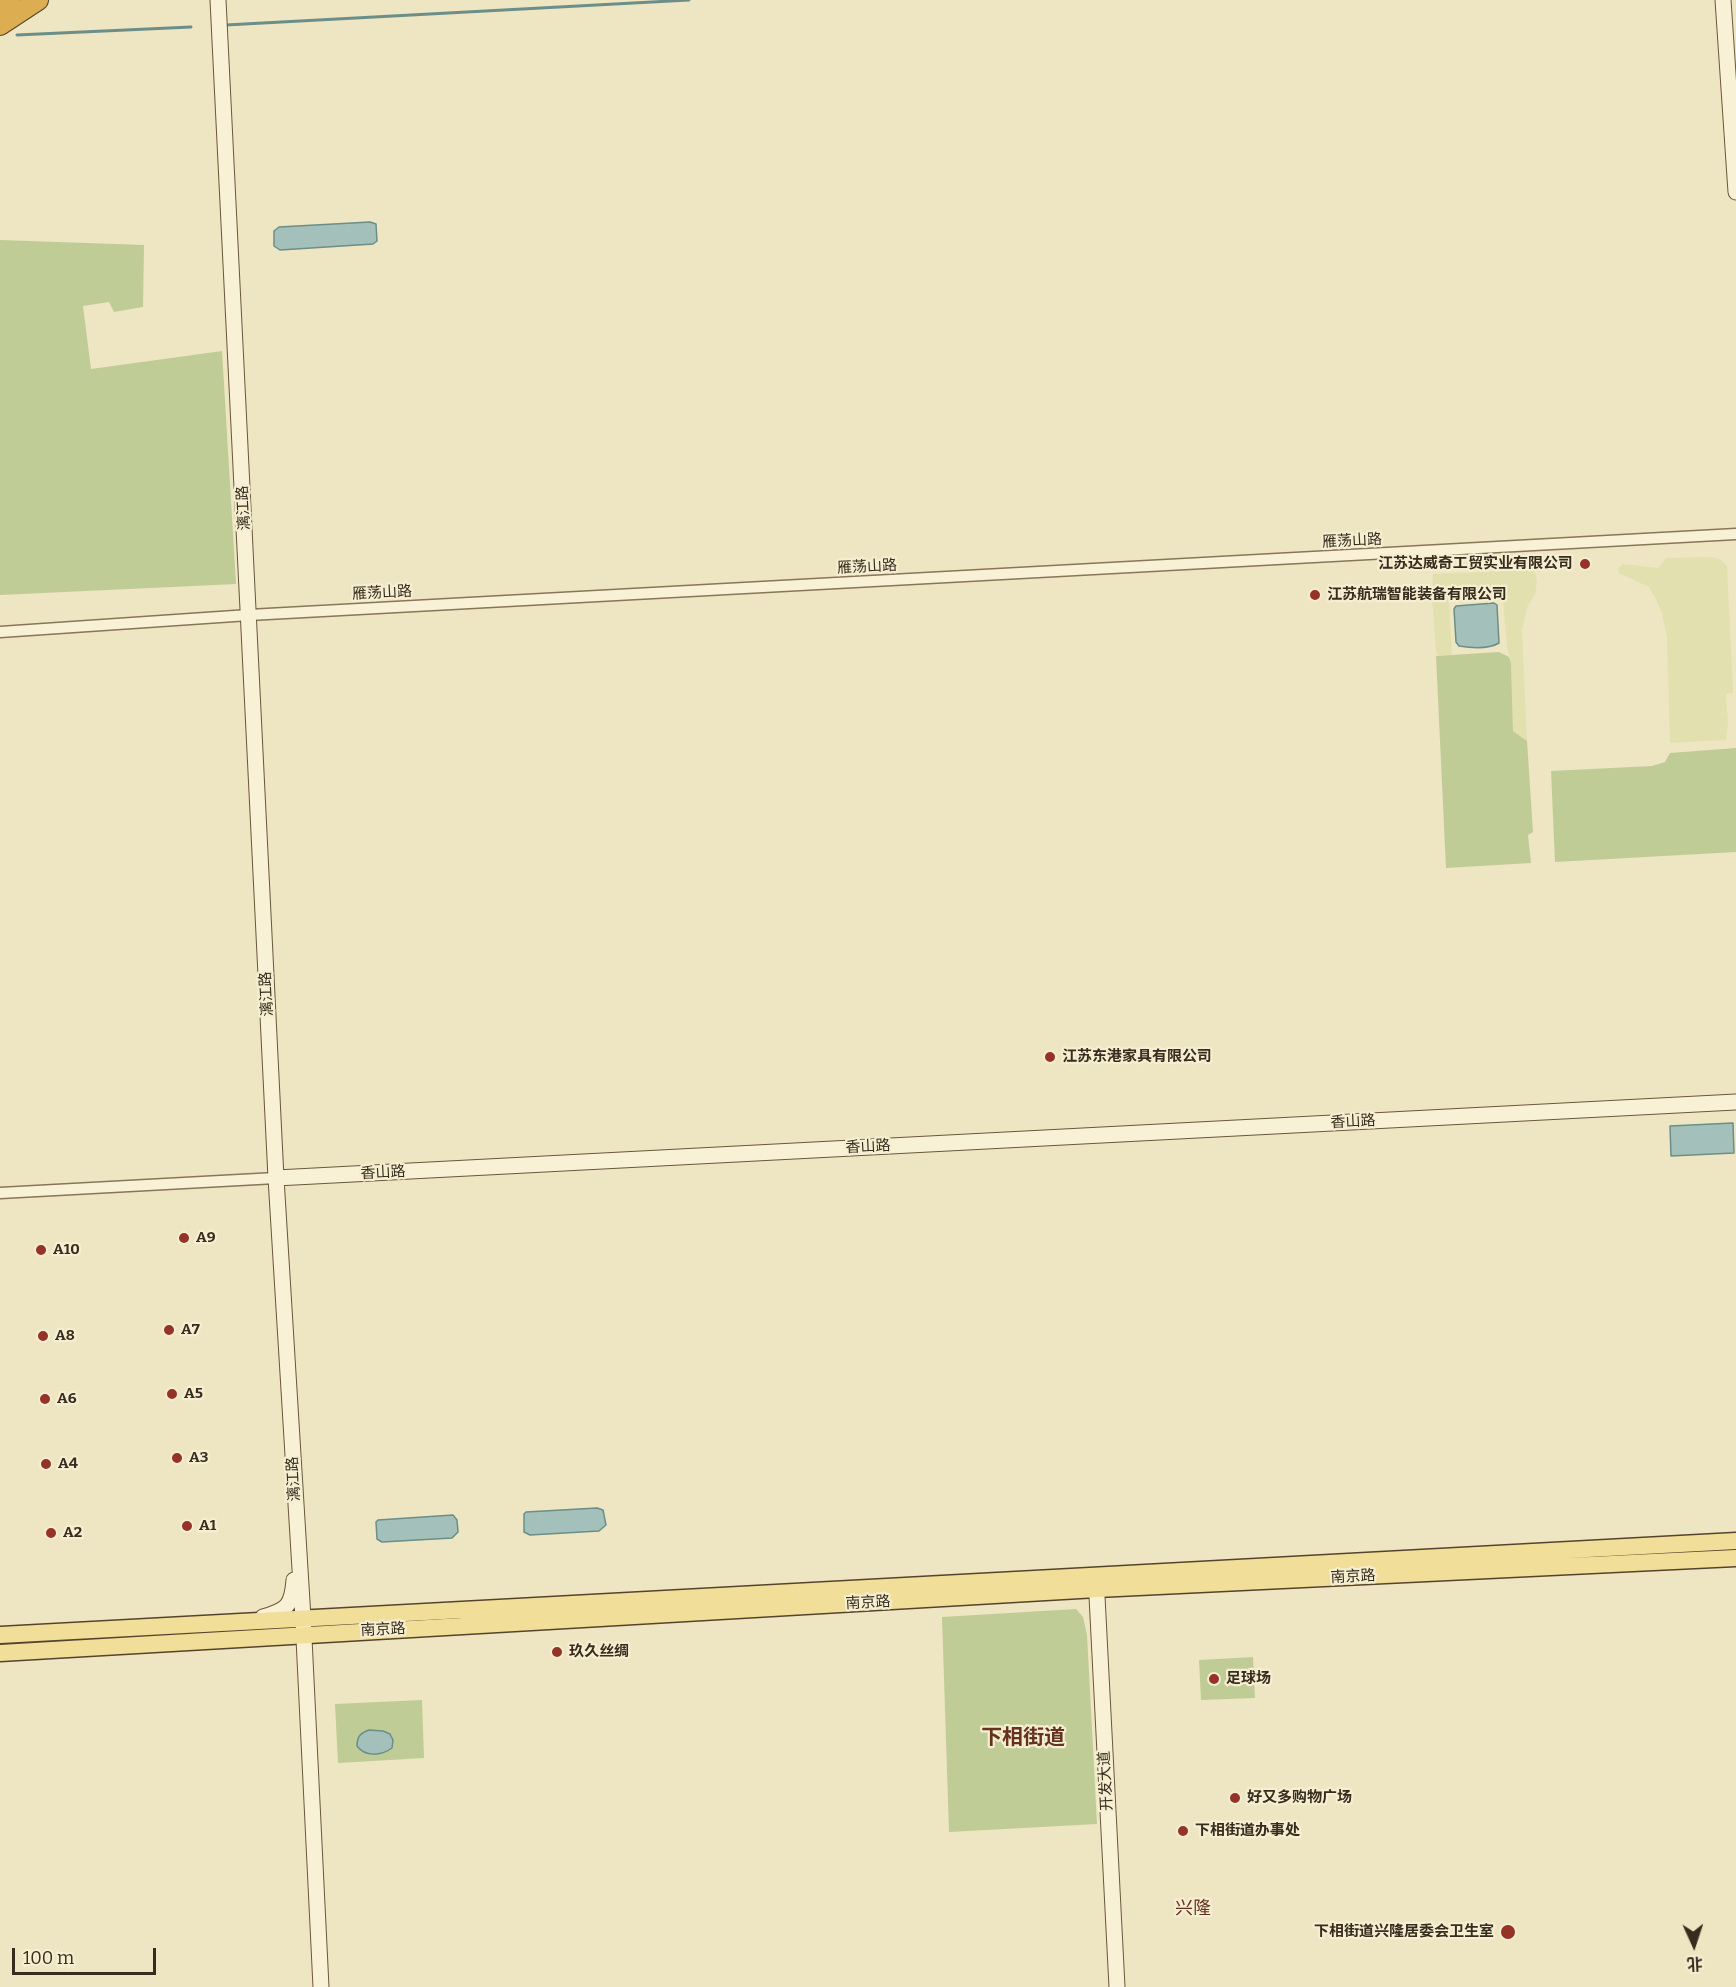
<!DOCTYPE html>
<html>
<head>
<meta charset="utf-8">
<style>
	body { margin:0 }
	#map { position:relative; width:1736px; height:1987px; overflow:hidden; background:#eee5c2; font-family:Bitter,"Noto Sans SC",serif }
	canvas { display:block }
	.north { position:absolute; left:1664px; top:1915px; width:60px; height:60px; -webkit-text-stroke:4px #f5eed1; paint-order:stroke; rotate:177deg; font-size:16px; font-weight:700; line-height:24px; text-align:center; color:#372c1d }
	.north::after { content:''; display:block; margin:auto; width:21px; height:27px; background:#372c1d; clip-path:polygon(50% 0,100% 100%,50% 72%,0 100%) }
	.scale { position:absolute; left:12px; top:1948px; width:144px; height:27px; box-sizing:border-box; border:3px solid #372c1d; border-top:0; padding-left:8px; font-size:18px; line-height:21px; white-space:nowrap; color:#372c1d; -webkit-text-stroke:4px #f5eed1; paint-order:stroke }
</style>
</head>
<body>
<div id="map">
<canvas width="1736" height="1987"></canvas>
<div class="north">北</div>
<div class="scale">100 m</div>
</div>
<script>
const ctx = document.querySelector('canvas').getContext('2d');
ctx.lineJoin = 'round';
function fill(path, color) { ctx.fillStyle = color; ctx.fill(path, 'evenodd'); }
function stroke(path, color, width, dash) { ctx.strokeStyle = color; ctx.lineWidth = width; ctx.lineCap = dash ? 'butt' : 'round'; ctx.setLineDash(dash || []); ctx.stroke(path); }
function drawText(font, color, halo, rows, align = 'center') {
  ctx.font = font + ' Bitter,"Noto Sans SC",serif'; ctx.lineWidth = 4.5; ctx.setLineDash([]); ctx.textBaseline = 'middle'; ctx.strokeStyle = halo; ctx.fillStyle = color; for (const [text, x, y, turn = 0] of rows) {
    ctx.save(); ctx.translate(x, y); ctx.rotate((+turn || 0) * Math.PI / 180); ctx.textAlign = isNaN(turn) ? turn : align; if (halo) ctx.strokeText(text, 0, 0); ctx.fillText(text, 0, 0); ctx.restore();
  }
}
fill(new Path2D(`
	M1712,557L1721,560L1727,566L1733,693L1726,694L1728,723L1726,740L1670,743L1667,637L1662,614L1656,599L1649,587L1619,573L1618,569L1623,564L1658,568L1666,558Z
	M1526,570L1535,571L1537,581L1535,595L1528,605L1522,630L1527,741L1513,731L1511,663L1507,647L1503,599L1449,602L1452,655H1438L1436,651L1432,597L1433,574Z`), '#e3e0af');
fill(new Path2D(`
	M0,240L144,245L143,307L114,312L109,302L83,306L91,369L222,351L236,584L0,595Z
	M1499,652L1509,657L1511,663L1513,731L1527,741L1533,832L1528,835L1531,863L1446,868L1436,656Z
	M1736,748V852L1555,862L1551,771L1652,766L1665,762L1670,753Z
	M1076,1609L1083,1617L1087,1635L1097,1824L949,1832L942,1617Z
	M1253,1657L1255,1698L1201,1700L1199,1660Z
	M422,1700L424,1758L338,1763L335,1704Z`), '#c0cc96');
const water = new Path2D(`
	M370,222L376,224L377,241L373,244L280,250L274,246V231L279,227Z
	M1494,603L1497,605L1499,643C1489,649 1471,648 1459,646L1456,642L1454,609L1456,606Z
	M1733,1123L1734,1153L1671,1156L1670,1126Z
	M597,1508L603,1510L606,1525L599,1531L530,1535L524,1532V1514L526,1512Z
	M453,1515L457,1520L458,1532L452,1538L382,1542L377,1539L376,1522L378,1520Z
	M369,1730L383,1731L390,1734L393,1740L392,1748C381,1756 365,1757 357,1746C357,1737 360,1733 369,1730Z`);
fill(water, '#a4c0bb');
stroke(water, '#6b8e89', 1.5);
stroke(new Path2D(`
	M226,25L689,0
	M17,35L191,27`), '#6b8e89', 3);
const street = new Path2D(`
	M0,632L249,615L1736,534
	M0,1193L276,1178`);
const secondary = new Path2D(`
	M218,0L276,1178L303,1618L321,1987
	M1723,0L1736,192
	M276,1178L1736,1102
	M1096,1577L1117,1987
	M263,1617C287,1610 292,1606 294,1580`);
const primary = new Path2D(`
	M0,1635L1736,1541
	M0,1653L1097,1589L1736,1558`);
const highway = new Path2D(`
	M0,6L9,0
	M0,25L38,0`);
stroke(street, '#877659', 13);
stroke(secondary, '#69573c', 17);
stroke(primary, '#55442d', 19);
stroke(highway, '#55442d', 22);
stroke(street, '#f9f1d5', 10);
stroke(secondary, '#f9f1d5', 15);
stroke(primary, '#f1de99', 16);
stroke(highway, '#ddad52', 20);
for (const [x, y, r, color] of [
	[1585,564,6,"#963329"],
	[1315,595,6,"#963329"],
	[1050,1057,6,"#963329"],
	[184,1238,6,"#963329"],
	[41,1250,6,"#963329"],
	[169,1330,6,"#963329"],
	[43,1336,6,"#963329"],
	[172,1394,6,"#963329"],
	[45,1399,6,"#963329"],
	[177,1458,6,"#963329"],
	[46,1464,6,"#963329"],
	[187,1526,6,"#963329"],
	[51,1533,6,"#963329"],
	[557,1652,6,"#963329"],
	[1214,1679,6,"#963329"],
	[1235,1798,6,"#963329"],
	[1183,1831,6,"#963329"],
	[1508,1932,8,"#963329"]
]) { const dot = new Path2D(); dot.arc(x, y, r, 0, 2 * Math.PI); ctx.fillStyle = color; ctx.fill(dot); stroke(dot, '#f5eed1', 2); }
drawText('15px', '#372c1d', '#f5eed1', [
	["漓江路",244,508,-93],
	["雁荡山路",1352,541,-3],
	["雁荡山路",867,567,-3],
	["雁荡山路",382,593,-3],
	["漓江路",267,994,-93],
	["香山路",1353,1122,-3],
	["香山路",868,1147,-3],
	["香山路",383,1173,-3],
	["漓江路",294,1479,-93],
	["南京路",1353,1577,-3],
	["南京路",868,1603,-3],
	["南京路",383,1630,-3],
	["开发大道",1106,1781,-93]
]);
drawText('bold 15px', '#372c1d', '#f5eed1', [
	["江苏达威奇工贸实业有限公司",1573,564,"right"],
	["江苏航瑞智能装备有限公司",1327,595],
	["江苏东港家具有限公司",1062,1057],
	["A9",196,1238],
	["A10",53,1250],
	["A7",181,1330],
	["A8",55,1336],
	["A5",184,1394],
	["A6",57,1399],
	["A3",189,1458],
	["A4",58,1464],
	["A1",199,1526],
	["A2",63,1533],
	["玖久丝绸",569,1652],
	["足球场",1226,1679],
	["好又多购物广场",1247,1798],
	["下相街道办事处",1195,1831],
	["下相街道兴隆居委会卫生室",1494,1932,"right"]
], 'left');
drawText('18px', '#64321d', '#f5eed1', [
	["兴隆",1193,1909]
]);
drawText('bold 21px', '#64321d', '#f5eed1', [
	["下相街道",1023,1738]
]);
</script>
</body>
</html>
